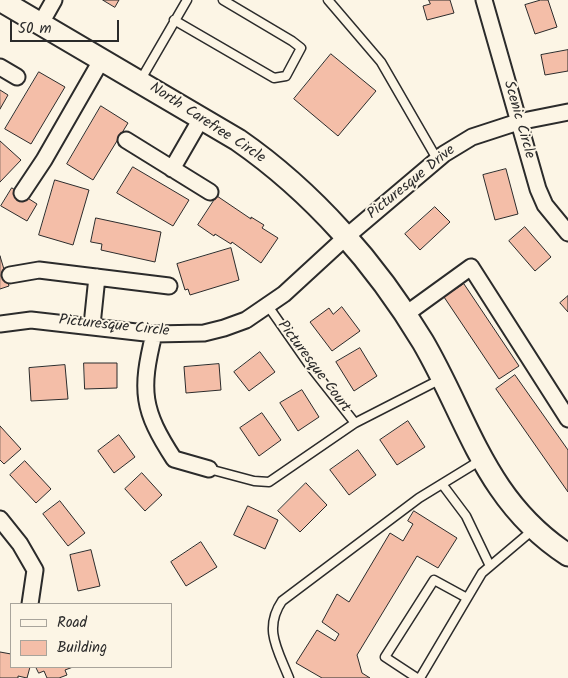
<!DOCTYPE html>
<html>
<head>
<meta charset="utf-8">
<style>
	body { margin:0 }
	#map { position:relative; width:568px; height:678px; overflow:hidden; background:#fcf5e5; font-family:Kalam,sans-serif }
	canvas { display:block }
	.legend { position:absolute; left:10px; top:603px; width:162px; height:65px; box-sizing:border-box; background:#fcf5e5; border:1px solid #a8a49b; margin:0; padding:6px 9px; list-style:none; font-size:15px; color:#2b2b2b }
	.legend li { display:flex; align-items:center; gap:10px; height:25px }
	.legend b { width:25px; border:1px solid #a8a49b }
	.scale { position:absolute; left:10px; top:20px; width:109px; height:22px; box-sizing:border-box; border:2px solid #2b2b2b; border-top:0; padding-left:6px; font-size:15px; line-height:18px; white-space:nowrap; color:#2b2b2b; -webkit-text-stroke:4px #fcf5e5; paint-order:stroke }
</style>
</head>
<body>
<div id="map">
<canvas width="568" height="678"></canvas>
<ul class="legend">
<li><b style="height:6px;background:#fcf5e5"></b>Road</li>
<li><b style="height:14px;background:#f4bea8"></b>Building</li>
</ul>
<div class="scale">50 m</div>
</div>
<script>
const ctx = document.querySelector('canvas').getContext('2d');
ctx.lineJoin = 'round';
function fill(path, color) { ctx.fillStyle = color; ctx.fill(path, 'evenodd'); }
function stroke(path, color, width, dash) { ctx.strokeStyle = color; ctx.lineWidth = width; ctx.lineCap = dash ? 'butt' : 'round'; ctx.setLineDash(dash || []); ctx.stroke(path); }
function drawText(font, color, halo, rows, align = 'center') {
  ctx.font = font + ' Kalam,sans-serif'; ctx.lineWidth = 4; ctx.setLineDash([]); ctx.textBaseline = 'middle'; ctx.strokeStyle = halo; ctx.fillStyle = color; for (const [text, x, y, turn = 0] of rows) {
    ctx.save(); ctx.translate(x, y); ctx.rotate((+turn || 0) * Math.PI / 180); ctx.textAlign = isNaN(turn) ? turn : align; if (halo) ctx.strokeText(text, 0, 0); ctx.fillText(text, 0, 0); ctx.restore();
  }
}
const building = new Path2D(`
	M103,0H119L115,7Z
	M429,0H450L454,13L427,20L423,6L430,4Z
	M541,0H548L557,27L535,34L525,5Z
	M568,50V71L545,75L541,55Z
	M331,54L376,91L338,136L294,99Z
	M39,72L65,87L31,144L5,129Z
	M0,90L8,95L0,109Z
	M101,106L128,123L93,180L67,164Z
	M0,141L21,160L0,182Z
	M133,167L189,200L173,226L117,193Z
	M506,169L518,214L495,220L483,175Z
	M55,180L89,190L73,245L39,235Z
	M12,188L37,204L27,221L1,206Z
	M217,196L251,219V217L264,225L262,228L278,238L261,263L232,242L231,244L215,234L214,236L198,225Z
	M435,207L450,222L420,250L405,234Z
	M96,218L161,232L155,262L101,250L102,244L91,242Z
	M525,227L551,257L535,271L509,241Z
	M231,248L239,280L190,295L188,289L185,290L177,264Z
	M0,256L9,286L0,289Z
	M464,284L519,366L499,379L444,297Z
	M568,296V312L560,303Z
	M342,307L360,331L332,351L310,322L329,308L333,314Z
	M360,348L377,376L354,391L336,362Z
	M260,352L275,372L249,391L234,372Z
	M84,363H117V388L85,389Z
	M219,364L221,390L186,393L184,367Z
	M65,365L68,399L31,401L29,368Z
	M515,375L568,450V492L496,389Z
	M302,390L319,417L298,431L280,403Z
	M262,413L281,440L259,456L240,428Z
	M408,421L425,447L397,465L380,440Z
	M0,426L21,449L4,464L0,460Z
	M119,435L135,457L114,473L98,451Z
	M358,450L376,475L349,495L330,470Z
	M25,461L51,489L36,503L10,475Z
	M142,473L162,495L145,511L125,489Z
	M306,483L327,505L300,532L278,511Z
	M60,501L85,533L68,546L43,514Z
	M248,506L278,520L265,549L234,535Z
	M414,511L457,538L438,568L417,556L357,655L362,673L370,678H322L296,663L317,630L335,641L339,634L322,622L337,594L349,602L390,533L403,541L413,524L408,521Z
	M201,542L217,567L186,586L171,562Z
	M91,550L100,586L78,591L70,555Z
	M0,652L11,654V667H30L27,678L18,676V678H0Z
	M36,667H73L65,670L67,675L59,678H47L44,671L39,673Z`);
fill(building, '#f4bea8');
stroke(building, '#2b2b2b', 1);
const lane = new Path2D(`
	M328,0L381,62L437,159
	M174,20L274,78L286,76L301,48L292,41L223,0
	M140,81L187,0
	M268,306L310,366L355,423
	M209,469L254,481L269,482L355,423L441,379
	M442,484L466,516L490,566
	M289,678C278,650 263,629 282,601L419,498L481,460
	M417,678L385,657L434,580L467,598
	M420,678L482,573L534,529`);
const street = new Path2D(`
	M484,0L538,189L545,205L568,233
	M41,23L54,0
	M0,67L17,77
	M126,140L210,192
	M172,169L202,117
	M22,193L44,160L102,59
	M10,275L39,270L169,286
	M406,314L471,267L568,419
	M0,324L31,320L154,334L204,333L224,328L246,320L284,294L346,237L444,154L472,137L518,122L568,112
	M92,325L97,277
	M154,334C140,391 142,410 174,459L209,469
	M0,519L20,544L35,570L30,604`);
const secondary = new Path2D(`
	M0,0L238,140C313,192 376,264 423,342C469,421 485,501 568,555`);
stroke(lane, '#2b2b2b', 11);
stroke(street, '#2b2b2b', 19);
stroke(secondary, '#2b2b2b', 25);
stroke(lane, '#fcf5e5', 8);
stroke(street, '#fcf5e5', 15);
stroke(secondary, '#fcf5e5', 21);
drawText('15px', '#2b2b2b', '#fcf5e5', [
	["Scenic Circle",518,120,74],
	["North Carefree Circle",207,124,33],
	["Picturesque Drive",412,183,-39],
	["Picturesque Circle",114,327,6],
	["Picturesque Court",313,367,53]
]);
</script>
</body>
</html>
